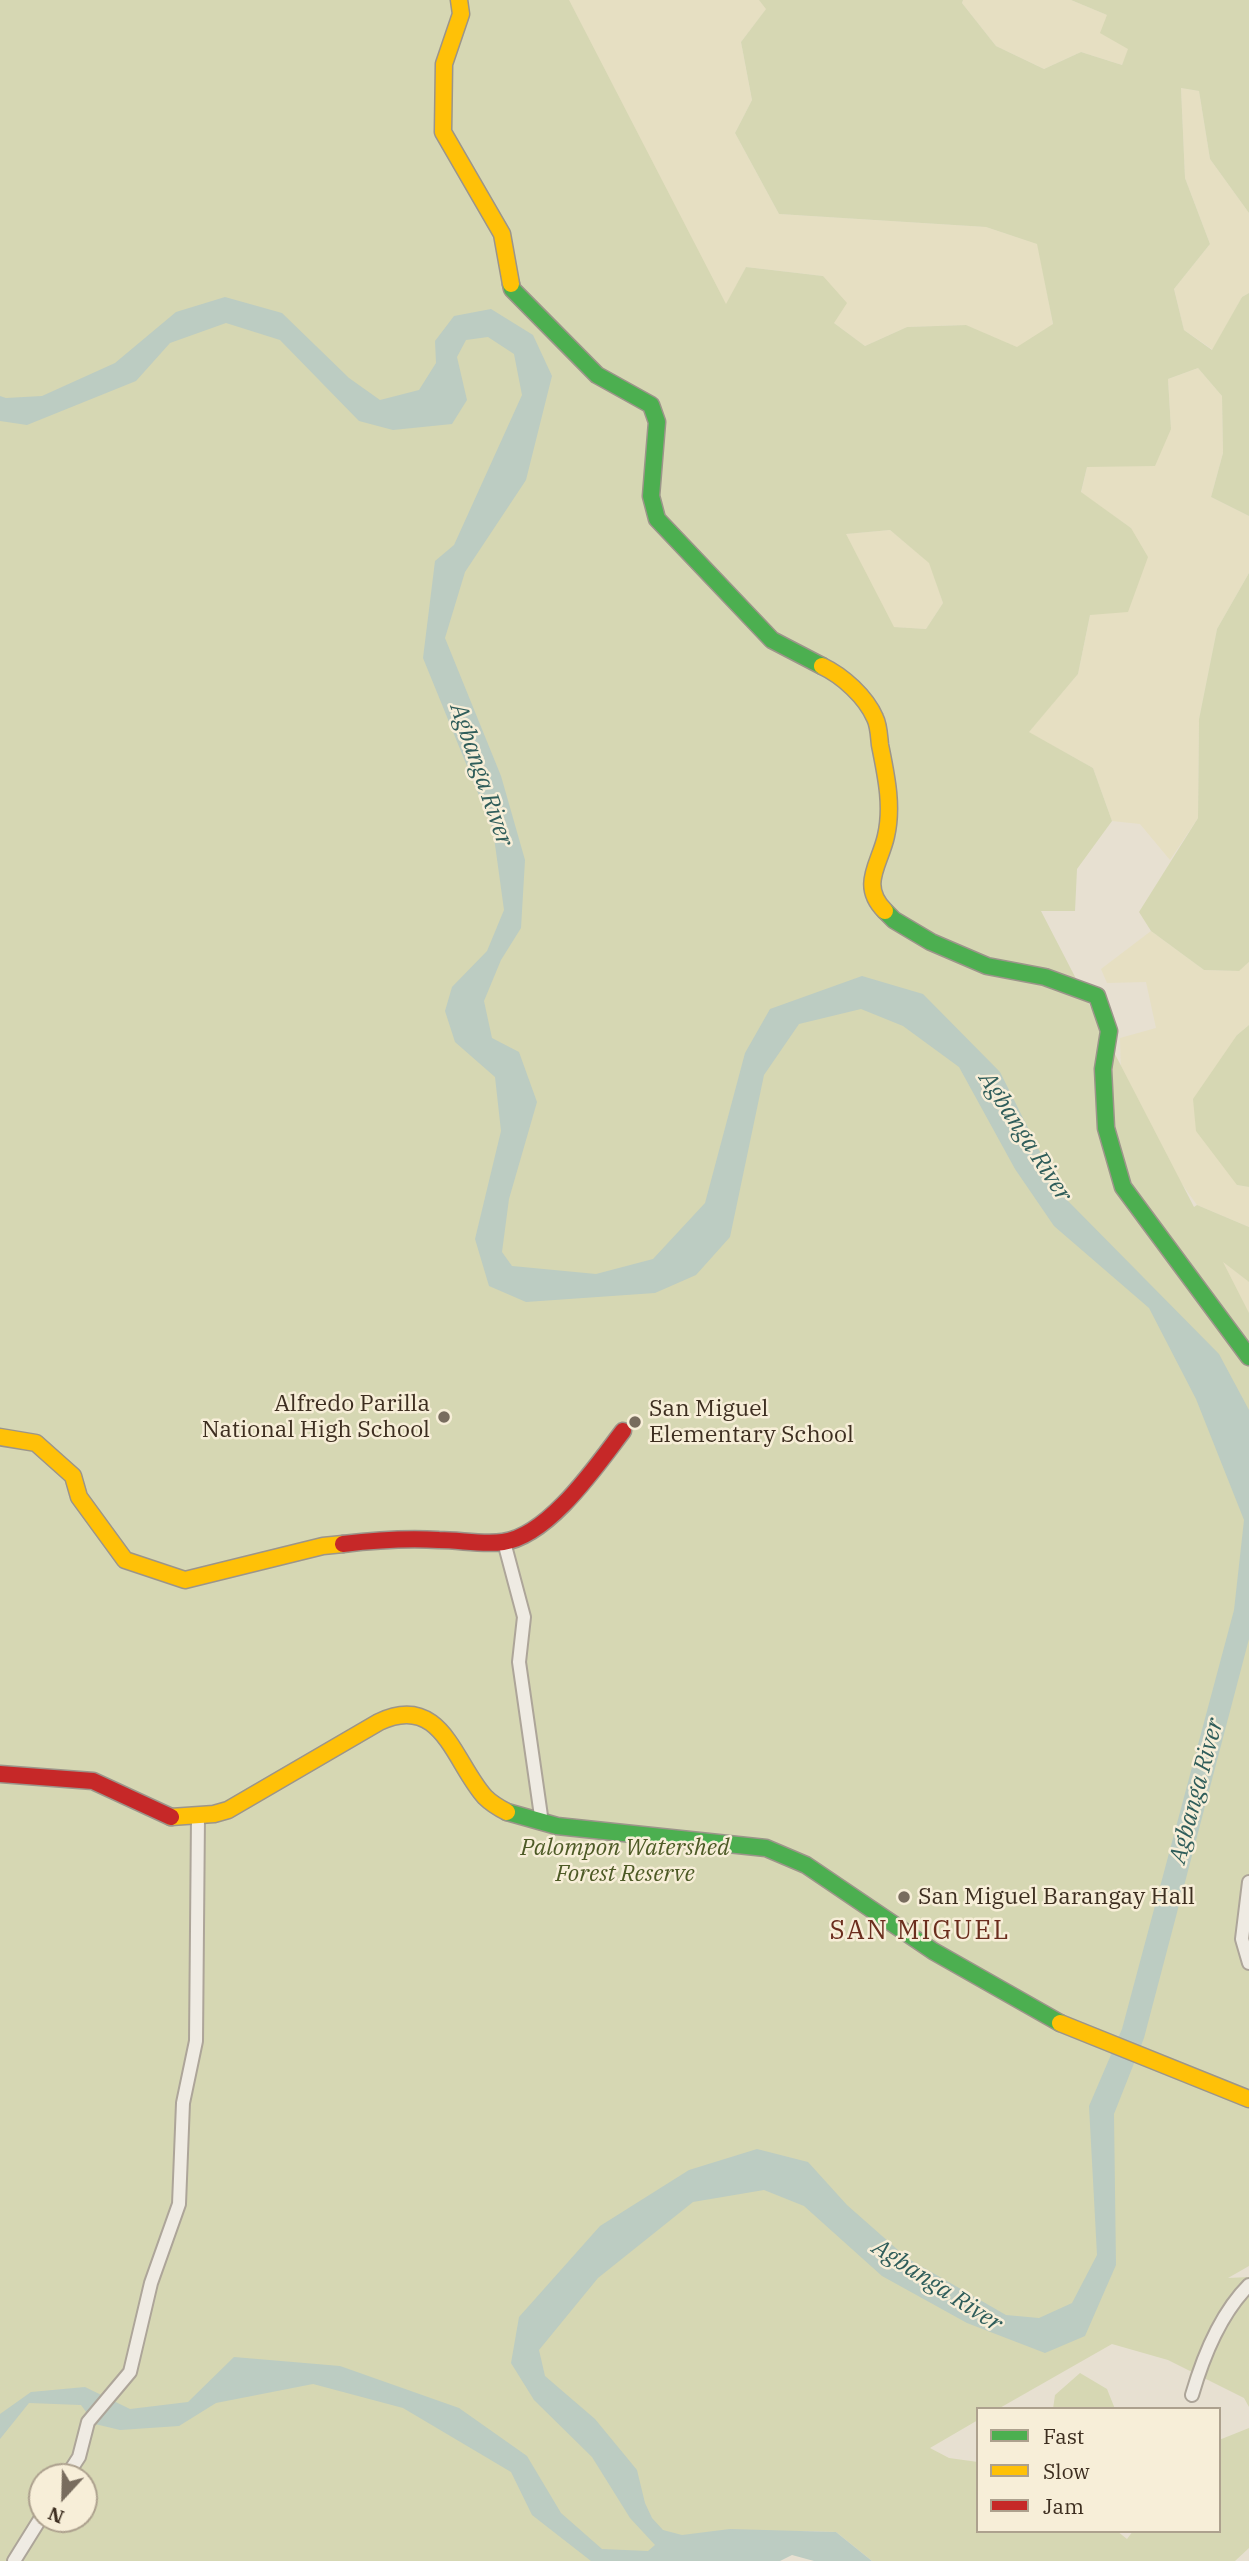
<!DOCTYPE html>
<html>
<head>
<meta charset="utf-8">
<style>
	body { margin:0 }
	#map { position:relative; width:1249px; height:2561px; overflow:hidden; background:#e7e0d1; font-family:"IBM Plex Serif",serif }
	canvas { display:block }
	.legend { position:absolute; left:976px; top:2407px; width:245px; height:126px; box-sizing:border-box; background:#f7eed8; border:2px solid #ada18e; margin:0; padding:9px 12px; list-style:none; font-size:21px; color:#3d2e20 }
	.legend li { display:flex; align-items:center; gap:14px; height:35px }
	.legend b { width:35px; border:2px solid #ada18e }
	.north { position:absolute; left:28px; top:2463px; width:70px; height:70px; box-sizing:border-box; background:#f7eed8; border:2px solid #ada18e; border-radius:50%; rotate:202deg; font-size:19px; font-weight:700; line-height:28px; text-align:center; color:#3d2e20 }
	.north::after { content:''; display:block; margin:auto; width:24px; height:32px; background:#786c5e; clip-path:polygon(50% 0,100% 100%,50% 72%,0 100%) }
</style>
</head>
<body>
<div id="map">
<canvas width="1249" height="2561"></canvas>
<ul class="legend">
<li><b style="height:9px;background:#4caf50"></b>Fast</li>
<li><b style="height:9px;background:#ffc107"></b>Slow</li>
<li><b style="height:9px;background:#c62828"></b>Jam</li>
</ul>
<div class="north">N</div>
</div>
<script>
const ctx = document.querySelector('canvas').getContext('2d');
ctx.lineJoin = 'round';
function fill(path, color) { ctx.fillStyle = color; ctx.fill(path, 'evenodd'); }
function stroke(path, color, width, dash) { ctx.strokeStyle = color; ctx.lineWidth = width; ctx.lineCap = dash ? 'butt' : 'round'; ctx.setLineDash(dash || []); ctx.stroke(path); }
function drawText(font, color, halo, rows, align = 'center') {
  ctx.font = font + ' "IBM Plex Serif",serif'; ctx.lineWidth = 5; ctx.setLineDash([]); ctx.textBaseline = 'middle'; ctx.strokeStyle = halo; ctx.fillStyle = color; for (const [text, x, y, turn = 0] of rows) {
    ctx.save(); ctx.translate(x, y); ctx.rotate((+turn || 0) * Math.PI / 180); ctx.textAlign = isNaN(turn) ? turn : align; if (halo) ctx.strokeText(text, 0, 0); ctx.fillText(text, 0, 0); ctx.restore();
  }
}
fill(new Path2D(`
	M495,0H759L767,8L741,42L752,100L735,133L779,214L986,227L1038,244L1053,325L1018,348L965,325L907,327L865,346L834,323L823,276L746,267L721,316L832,535L890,530L930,563L943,603L926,629L874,626Z
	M963,0H1071L1107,15L1129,49L1122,65L1081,52L1044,69L996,46L962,3Z
	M1181,88L1199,91L1210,159L1249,213V293L1242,297L1213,350L1184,330L1174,289L1210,244L1185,178Z
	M1198,368L1222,396L1223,453L1211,497L1249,516V573L1217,629L1199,719L1198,818L1170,860L1140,824L1112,821L1093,768L1028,732L1078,674L1090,615L1131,528L1081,493L1087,467L1171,429L1168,379Z
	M1151,931L1204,970L1238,971L1249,962V1025L1237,1035V1185L1249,1187V1227L1197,1205L1154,1145L1123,1148L1120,1038L1156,1028L1146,982L1107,983L1101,969Z
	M1222,1261L1249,1282V1344L1200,1277Z`), '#e6dfc2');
fill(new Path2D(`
	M0,0H569L726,304L746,267L823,276L847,303L834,323L865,346L907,327L966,325L1017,347L1053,324L1037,244L986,227L779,214L735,133L752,100L741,42L766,9L759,0H963L962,3L996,46L1044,69L1081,52L1122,65L1128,49L1100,33L1107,15L1071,0H1249V213L1210,159L1199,91L1181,88L1185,178L1210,244L1174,289L1184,330L1212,350L1242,297L1249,293V516L1211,497L1223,453L1222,396L1198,368L1168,379L1171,429L1155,466L1087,467L1081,492L1131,528L1148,557L1128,612L1090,615L1078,674L1029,732L1093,768L1112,821L1077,869L1075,911H1041L1194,1207L1197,1205L1249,1227V1282L1223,1262L1249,1313V2266L1228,2278L1249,2277V2407L1244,2398L1168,2360L1112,2344L998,2409H978V2420L930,2448L949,2458L978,2462V2531H1117L1127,2539L1133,2531H1219V2440L1249,2428V2548L1235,2561H872L836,2532L801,2531L762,2561H0ZM890,530L929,563L943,603L926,629L894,627L846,534ZM42,2477H84V2519H42Z
	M1249,573V962L1239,971L1204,970L1151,931L1139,912L1198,818L1199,719L1217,629Z
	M1249,1025V1187L1237,1185L1196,1131L1193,1099L1237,1035Z
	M1080,2373L1107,2389L1115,2409H1053L1055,2395Z`), '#d6d7b3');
fill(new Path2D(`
	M225,297L282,313L349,378L380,400L419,390L436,363L435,341L454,316L491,309L533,335L552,376L526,480L465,572L445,638L501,776L525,860L521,928L501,960L484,1001L492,1038L519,1052L537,1102L509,1199L502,1252L512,1266L596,1274L653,1259L705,1203L745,1053L770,1009L862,976L923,994L1000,1072L1044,1160L1068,1201L1219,1354L1249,1410V1639L1144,2038L1114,2114L1116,2265L1085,2336L1045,2353L967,2323L882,2276L804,2206L764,2190L693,2202L598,2278L539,2350L545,2376L595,2419L637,2470L645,2503L652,2518L663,2530L682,2535L730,2529L836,2532L872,2561H814L792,2555L780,2561H591L532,2515L511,2472L403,2408L313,2384L216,2403L179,2426L120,2430L95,2424L81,2405L29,2403L0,2439V2414L31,2392L85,2387L130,2409L188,2402L234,2357L340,2366L459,2408L527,2456L561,2513L602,2549L648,2551L655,2545L630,2518L592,2457L534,2400L511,2363L519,2317L600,2226L689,2170L757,2149L808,2162L847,2205L907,2258L1006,2315L1039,2318L1072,2303L1097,2255L1089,2106L1122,2029L1234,1610L1244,1520L1196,1399L1149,1308L1054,1226L1015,1169L959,1067L903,1026L861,1009L799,1024L764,1075L730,1237L696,1275L655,1293L526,1302L489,1286L475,1239L501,1131L495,1077L455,1042L445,1011L452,987L487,951L504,910L493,830L423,658L435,561L454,545L522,395L514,354L488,337L466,340L457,357L467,400L452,424L393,430L359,421L280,340L226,323L170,343L136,381L27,425L0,421V396L6,398L42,396L115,363L176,312Z`), '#bcccc2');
const street = new Path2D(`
	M504,1542L524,1617L519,1662L542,1823
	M1249,1882L1242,1939L1249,1963
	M1192,2395C1203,2357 1220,2314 1249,2285
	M66,2477L79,2457L88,2422L130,2372L151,2283L179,2204L183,2103L196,2041L198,1816
	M14,2561L42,2516`);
const fast = new Path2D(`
	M511,284L512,289L597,375L651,405L657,422L651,496L657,519L772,640L822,666
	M885,911L894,920L931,942L987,966L1045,977L1097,996L1109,1031L1103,1069L1106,1128L1123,1187L1249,1357
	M507,1812L557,1826L766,1848L806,1865L933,1951L1060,2023`);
const slow = new Path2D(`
	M459,0L461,14L444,64L443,132L502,234L511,284
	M822,666C843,676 866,697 875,718C879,726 879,737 880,745C886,775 893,806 886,836C880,864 859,885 885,911
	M0,1437L36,1443L73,1476L79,1497L125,1560L185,1580L323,1546L343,1544
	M171,1817L214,1814L228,1810L379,1722C442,1692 454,1763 485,1797C491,1803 499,1808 507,1812
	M1060,2023L1249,2099`);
const jam = new Path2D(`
	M343,1544C376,1540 406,1538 439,1540C460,1540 483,1545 503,1542C549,1536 597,1465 623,1431
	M0,1774L93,1781L171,1817`);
stroke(street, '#ada599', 16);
stroke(fast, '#9c958a', 19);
stroke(slow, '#9c958a', 19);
stroke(jam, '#9c958a', 19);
stroke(street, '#efebe3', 12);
stroke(fast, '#4caf50', 16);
stroke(slow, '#ffc107', 16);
stroke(jam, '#c62828', 16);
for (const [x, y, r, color] of [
	[444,1417,7,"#786c5e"],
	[635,1422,7,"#786c5e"],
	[904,1897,7,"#786c5e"]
]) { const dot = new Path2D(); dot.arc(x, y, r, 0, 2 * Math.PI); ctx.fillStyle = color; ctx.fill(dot); stroke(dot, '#f7eed8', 2.5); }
drawText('23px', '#3d2e20', '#f7eed8', [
	["Alfredo Parilla",430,1404,"right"],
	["National High School",430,1430,"right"],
	["San Miguel",649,1409],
	["Elementary School",649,1435],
	["San Miguel Barangay Hall",918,1897]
], 'left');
drawText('italic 23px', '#4d5a26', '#f7eed8', [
	["Palompon Watershed",625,1848],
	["Forest Reserve",625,1874]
]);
drawText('italic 24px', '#2f5d5a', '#f7eed8', [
	["Agbanga River",481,775,71],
	["Agbanga River",1025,1137,57],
	["Agbanga River",1197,1791,-75],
	["Agbanga River",937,2286,33]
]);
ctx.letterSpacing = '2px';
drawText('26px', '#6b2e1e', '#f7eed8', [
	["SAN MIGUEL",920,1931]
]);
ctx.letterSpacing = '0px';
</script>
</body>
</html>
